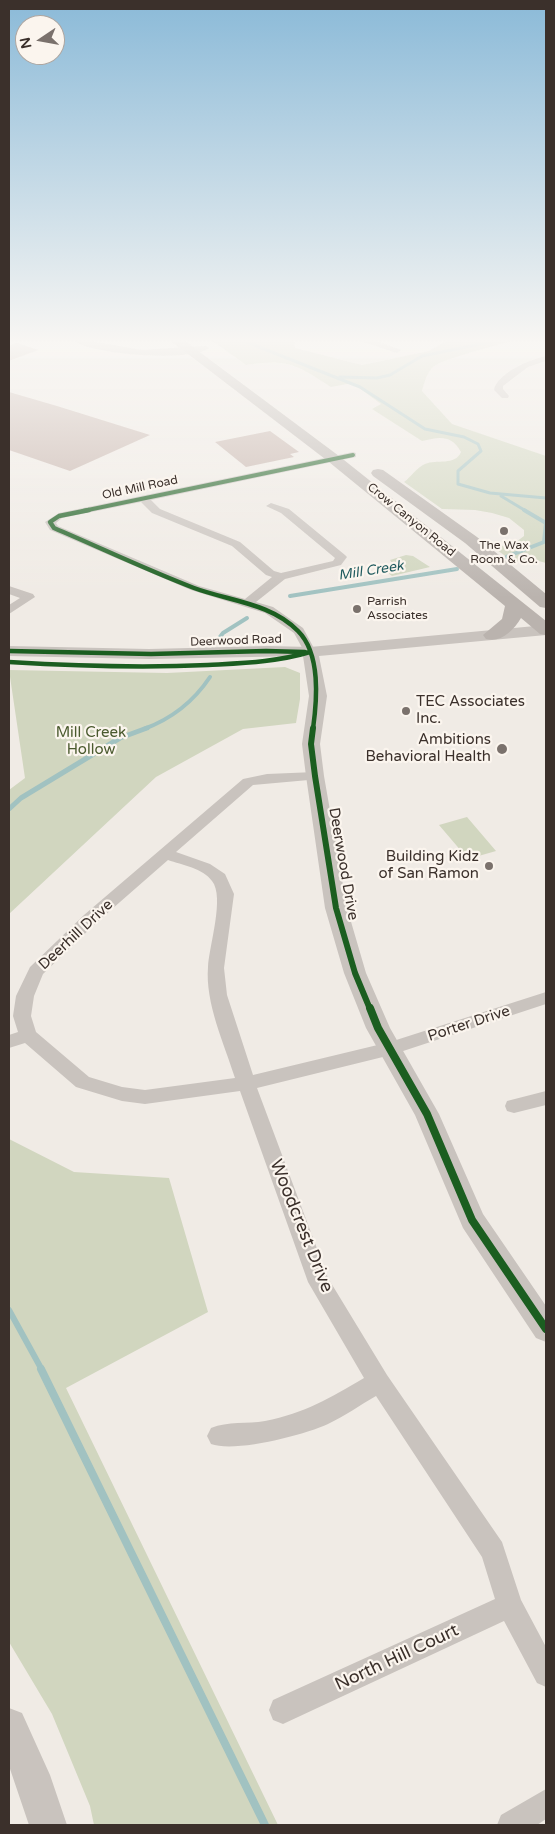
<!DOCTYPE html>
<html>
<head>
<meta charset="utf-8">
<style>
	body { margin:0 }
	#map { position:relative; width:555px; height:1834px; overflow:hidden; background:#f0ebe5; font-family:"Varela Round",sans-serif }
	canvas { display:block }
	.frame { position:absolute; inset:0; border:10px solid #3b302b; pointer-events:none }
	.north { position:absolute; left:15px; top:15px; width:50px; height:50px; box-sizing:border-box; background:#fbf5ee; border:1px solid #aea6a0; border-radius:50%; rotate:258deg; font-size:14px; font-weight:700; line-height:20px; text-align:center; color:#3b302b }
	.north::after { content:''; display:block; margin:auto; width:18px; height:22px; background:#7a716c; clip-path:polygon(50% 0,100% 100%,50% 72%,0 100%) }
</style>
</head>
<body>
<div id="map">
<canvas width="555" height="1834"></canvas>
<div class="frame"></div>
<div class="north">N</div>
</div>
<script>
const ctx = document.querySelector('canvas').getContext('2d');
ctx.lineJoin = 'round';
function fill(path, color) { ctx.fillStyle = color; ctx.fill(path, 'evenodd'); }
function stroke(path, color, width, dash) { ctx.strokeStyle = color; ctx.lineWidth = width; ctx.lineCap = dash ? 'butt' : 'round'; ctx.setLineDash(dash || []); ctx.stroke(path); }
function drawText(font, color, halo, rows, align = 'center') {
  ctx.font = font + ' "Varela Round",sans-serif'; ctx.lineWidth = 4.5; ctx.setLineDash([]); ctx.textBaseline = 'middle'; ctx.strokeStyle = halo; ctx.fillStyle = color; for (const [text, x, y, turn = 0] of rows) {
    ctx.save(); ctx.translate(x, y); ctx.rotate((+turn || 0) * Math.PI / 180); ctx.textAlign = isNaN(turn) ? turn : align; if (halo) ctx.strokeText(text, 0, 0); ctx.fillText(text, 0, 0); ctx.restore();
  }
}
fill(new Path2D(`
	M213,341H294L295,348L362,365L429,351L447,341H511C497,345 442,359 433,367C427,373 424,383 422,391L452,424L546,456V563L531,559L514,562L494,548L516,542L524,536V530L509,518L492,513L475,510L442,509L404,482C411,477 417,467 425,464C437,459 455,466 461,452C451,434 439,437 422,441L372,409L381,404L352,383L331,387C297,365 288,358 246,365Z
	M406,555L413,556L430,567L392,576L384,570L392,563L390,560Z
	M285,667L300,673V699L296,723L243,729L156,777L9,914V790L25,778L9,670L167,673Z
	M467,817L496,851L468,859L439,825Z
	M9,1139L74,1172L169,1178L208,1312L66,1388L278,1825H94L90,1806L52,1714L9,1642Z`), '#d1d6bf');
stroke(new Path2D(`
	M244,341L360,387L425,429L464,437L478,444L481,451L458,471V484L490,493L546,498
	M340,377L377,378L390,375L422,356L495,341
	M501,496L526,511`), '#a1c2c1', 3);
stroke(new Path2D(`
	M506,557L544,542L546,523L524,510
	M290,596L457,569
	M217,641L223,633L247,618
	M144,729C171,719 194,701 210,677`), '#a1c2c1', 4);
stroke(new Path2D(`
	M9,809L21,798L120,738L147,728`), '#a1c2c1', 5);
stroke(new Path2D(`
	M9,1310L42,1370`), '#a1c2c1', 6);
stroke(new Path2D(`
	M41,1369L265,1825`), '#a1c2c1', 8);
fill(new Path2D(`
	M17,343L38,350L9,361V346Z
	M9,392L57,406L150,435L70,471L9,450Z
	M270,431L299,452L290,454L294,457L246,467L215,442Z`), '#c3afa7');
fill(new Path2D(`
	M75,341H89L142,350L205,346L209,348C191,362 94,355 75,341Z
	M361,341H375L401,350L397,353Z
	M546,356V361L528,367L503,386V389L509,396L508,398H502L494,390C497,373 531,359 546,356Z
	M353,452L356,453V457L151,500L160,509L240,542L274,571L281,573L333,561L335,558L281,513L266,506L271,503L289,509L345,555L347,557L341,565L285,579L256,602L273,607L303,628L316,652L310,656L306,655L294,633L265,613L191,590L50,530L45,522L59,513ZM141,502L152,513L232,546L266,575L272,577L245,599L199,586L58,526L56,523L62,518Z
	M9,586L33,594L35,597L9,614V605L20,598L9,594Z
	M315,772L320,773L322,776L320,779L253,785L176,852L210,864L225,874L234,894L224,968L227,995L253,1075L390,1042L546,992V1004L391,1055L257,1088L328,1278L387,1375L502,1542L521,1600L546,1647V1687L537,1683L504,1621L283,1724L273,1720L269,1710L273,1700L495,1599L482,1557L376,1396C360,1405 345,1416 328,1424C304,1435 235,1453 211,1444L207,1436L211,1428C228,1421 247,1424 265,1421C305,1413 330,1398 364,1378L308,1282L240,1091L145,1104L122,1101L76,1087L25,1043L9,1048V1035L18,1032L13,1016L16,996L30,967L84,915L243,779L267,774ZM168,860C182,865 203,868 212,881C225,897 209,946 208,967C205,1003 224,1043 235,1078L145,1090L122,1087L89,1077L36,1032L31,1016L34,996L43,974L96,923Z
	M546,1091V1105L514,1113L507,1111L505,1106L507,1101Z
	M546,1789V1819L537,1825H497L501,1815Z`), '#c9c3be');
fill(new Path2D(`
	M546,625V635L319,656L327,696L320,744L324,776L347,908L366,973L390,1028L439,1114L483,1214L546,1306V1342L536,1338L463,1228L415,1115L366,1028L344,973L325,908L306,776L302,744L309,696L303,656L149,659L9,656V646L149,649L268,646L310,647Z
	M9,1708L22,1713L50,1775L67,1825H29L9,1766Z`), '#c9c3be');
fill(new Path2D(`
	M171,341H185L339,456L546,621V635L540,634L521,618C513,631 501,643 486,639L483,635L502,619L505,606L329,462Z
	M378,469L383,470L477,537L546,594V608L540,607L465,543L373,476L371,473L373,470Z`), '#bab3ae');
stroke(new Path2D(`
	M83,511L353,455`), '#1b5e20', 4);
stroke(new Path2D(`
	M89,510L59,516L50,522L54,528C101,548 147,570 194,588C229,601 271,603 298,631C321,654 317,700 313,729
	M9,651L151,654L266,651L305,652
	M9,662C75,666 142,668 208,665C242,663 277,662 310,652`), '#1b5e20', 4.5);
stroke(new Path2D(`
	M313,728L311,744L315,776L336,908L355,973L370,1009`), '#1b5e20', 6);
stroke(new Path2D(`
	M370,1008L378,1028L427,1114L472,1220L546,1329`), '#1b5e20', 8);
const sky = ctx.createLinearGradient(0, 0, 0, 598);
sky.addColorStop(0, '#8bbad8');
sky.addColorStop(0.57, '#f8f6f3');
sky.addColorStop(1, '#f8f6f300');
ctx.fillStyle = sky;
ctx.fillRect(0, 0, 555, 598);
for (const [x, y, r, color] of [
	[504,531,5,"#7a716c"],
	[357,609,5,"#7a716c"],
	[406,711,5,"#7a716c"],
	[502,749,6,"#7a716c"],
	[489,866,5,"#7a716c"]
]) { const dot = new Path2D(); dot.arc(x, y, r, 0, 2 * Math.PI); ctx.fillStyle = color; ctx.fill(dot); stroke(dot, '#fbf5ee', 2); }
drawText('12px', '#3b302b', '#fbf5ee', [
	["Old Mill Road",140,488,-12],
	["Crow Canyon Road",411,520,39],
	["Deerwood Road",236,641,-2]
]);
drawText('12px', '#3b302b', '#fbf5ee', [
	["The Wax",504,546],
	["Room & Co.",504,560],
	["Parrish",367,602,"left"],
	["Associates",367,616,"left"]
]);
drawText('italic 14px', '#1f5a5e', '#fbf5ee', [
	["Mill Creek",371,571,-9]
]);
drawText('15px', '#3b302b', '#fbf5ee', [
	["TEC Associates",416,702,"left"],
	["Inc.",416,719,"left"],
	["Ambitions",491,740],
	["Behavioral Health",491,757],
	["Building Kidz",479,857],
	["of San Ramon",479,874]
], 'right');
drawText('15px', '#4a5a2e', '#fbf5ee', [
	["Mill Creek",91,733],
	["Hollow",91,750]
]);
drawText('15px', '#3b302b', '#fbf5ee', [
	["Deerwood Drive",343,864,80],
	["Deerhill Drive",76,935,-43],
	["Porter Drive",469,1024,-18]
]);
drawText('18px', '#3b302b', '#fbf5ee', [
	["Woodcrest Drive",301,1226,68],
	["North Hill Court",397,1658,-25]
]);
</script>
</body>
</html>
